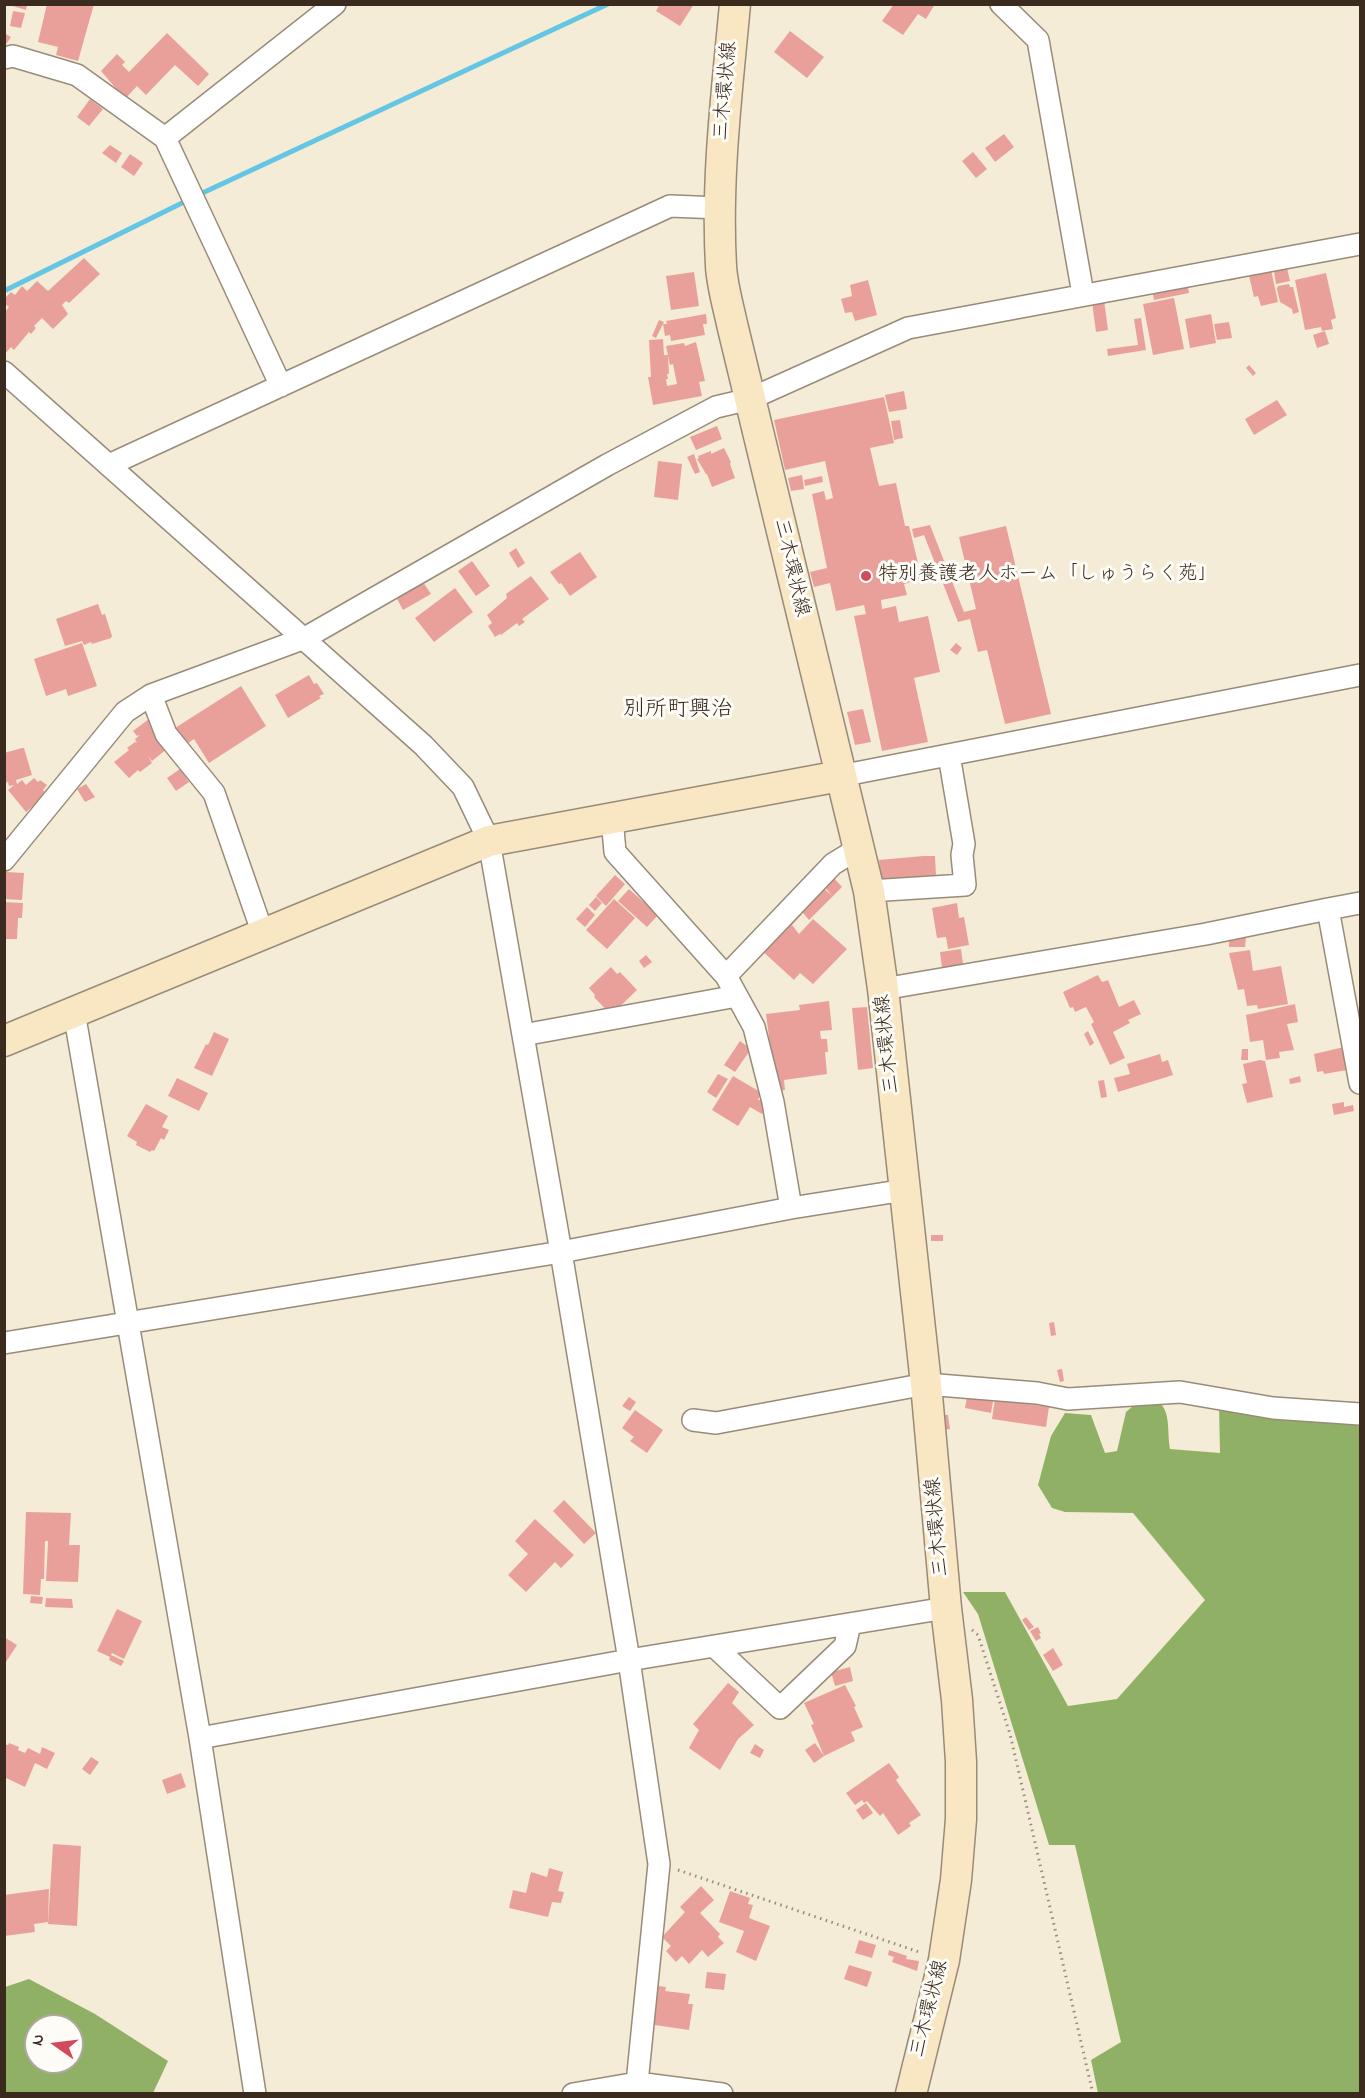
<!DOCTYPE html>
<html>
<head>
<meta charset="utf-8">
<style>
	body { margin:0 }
	#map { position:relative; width:1365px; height:2098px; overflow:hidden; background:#f4ecd7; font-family:"Indie Flower",sans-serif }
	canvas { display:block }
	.frame { position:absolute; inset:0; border:6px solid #3b2a1e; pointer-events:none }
	.north { position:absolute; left:24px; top:2014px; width:60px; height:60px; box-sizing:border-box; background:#fdfcf7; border:2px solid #afa8a0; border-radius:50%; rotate:284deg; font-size:16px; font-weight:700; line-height:24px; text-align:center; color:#3b2a1e }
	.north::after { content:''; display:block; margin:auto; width:21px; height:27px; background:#d1495b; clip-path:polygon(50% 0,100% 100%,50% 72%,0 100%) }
</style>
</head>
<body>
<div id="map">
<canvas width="1365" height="2098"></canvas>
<div class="frame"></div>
<div class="north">N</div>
</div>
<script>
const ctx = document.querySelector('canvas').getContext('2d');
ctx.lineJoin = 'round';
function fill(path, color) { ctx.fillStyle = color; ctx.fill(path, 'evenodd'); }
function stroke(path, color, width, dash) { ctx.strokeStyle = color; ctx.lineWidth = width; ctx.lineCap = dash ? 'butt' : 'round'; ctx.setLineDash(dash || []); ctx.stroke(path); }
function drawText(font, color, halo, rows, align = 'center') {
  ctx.font = font + ' "Indie Flower","Klee One",sans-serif'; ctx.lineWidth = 6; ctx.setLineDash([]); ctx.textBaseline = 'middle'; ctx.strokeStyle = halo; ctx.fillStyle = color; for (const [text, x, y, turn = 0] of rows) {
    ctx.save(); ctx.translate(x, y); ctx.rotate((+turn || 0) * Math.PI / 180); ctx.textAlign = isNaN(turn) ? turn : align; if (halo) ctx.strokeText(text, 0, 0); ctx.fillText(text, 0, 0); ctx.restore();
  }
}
fill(new Path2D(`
	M1144,1396C1174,1401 1166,1426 1170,1449L1220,1453L1219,1406L1360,1418V2093H1098L1091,2060L1121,2042L1075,1845H1049L978,1614L963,1592H1005L1068,1706L1117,1699L1205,1600L1133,1513L1065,1512L1052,1508L1038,1485L1051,1436L1065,1413L1091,1415L1105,1453L1117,1451L1126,1412Z
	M29,1979L95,2014L168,2061L153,2093H5V1987ZM36,2026H72V2062H36Z`), '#90b165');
stroke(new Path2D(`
	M196,196L608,4
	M4,291L188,200`), '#64c6e2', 5);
fill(new Path2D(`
	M6,4H27L26,10Z
	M47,4H94L78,61L56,55L58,47L38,42Z
	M660,4H694L680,26L656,11Z
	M894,4H935L926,19L918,14L903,35L882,21Z
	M13,11L25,13L21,28L10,26Z
	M790,31L824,57L807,78L774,52Z
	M4,33L11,37L4,47Z
	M167,33L209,74L198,86L175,65L146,95L137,86L125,99L101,71L117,54L125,62L122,65L129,72Z
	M90,99L103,109L89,126L77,117Z
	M1004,134L1014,147L995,162L985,148Z
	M110,145L122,153L116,163L102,153Z
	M973,152L987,169L976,178L962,161Z
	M130,154L143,163L134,176L121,167Z
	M84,258L100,274L69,303L66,301L62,305L68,314L53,329L42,318L34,326L36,328L31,334L29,332L14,350L11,347L4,355V313L9,307L4,303V299L11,292L15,295L22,286L27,291L37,281L48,291Z
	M1278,264L1280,270L1287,268L1290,281L1276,284L1274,271L1271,270L1278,302L1261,306L1258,296L1254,297L1249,276L1229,281L1228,275Z
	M694,272L699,306L671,310L666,276Z
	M1326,273L1336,318L1331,320L1333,329L1322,331L1321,327L1305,330L1295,280Z
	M868,280L877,315L855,321L852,312L845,313L841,299L852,296L850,285Z
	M1187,282L1189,293L1154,300L1152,289Z
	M1289,284L1290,287H1293L1299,312L1293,314L1292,309L1280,302L1277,289L1278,286Z
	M1174,298L1184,349L1153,355L1143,304Z
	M1104,300L1108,330L1096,332L1092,302Z
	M706,314L707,324H703L705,335L671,341L670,335L665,336L663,324H667L666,321Z
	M1211,314L1216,343L1190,348L1185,319Z
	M1141,318L1146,350L1108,356L1107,349L1138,345L1134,319Z
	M659,320L664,322L656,338L652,336Z
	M1229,322L1232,338L1217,340L1214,324Z
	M1325,331L1329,344L1317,348L1313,335Z
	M663,339L664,355H668L669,374H667L668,379H666L667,386L677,384L673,364L670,365L666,346L684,343L685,346L696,342L705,381L699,382L702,396L653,405L648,377H651L649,340Z
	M1249,365L1256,373L1253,376L1246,368Z
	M904,391L907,409L889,412L885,395Z
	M884,397L894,443L870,448L879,486L896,483L905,526H909L922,579L904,584L907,595L881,600L882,609L896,606L899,622L928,616L940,672L914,678L928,742L882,751L854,616L866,614L864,605L836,611L830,583L814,587L810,572L827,568L812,494L824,491L826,500L833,498L825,461L785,470L774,420Z
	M1277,400L1287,415L1254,435L1245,419Z
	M900,420L903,438L894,440L891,421Z
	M717,426L722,439L696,450L690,437Z
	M724,448L731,462L730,464L735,478L712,487L707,474H706L697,459L699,458L698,456L711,451V454Z
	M694,454L700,472L695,474L687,457Z
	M658,461L682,464L678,500L654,497Z
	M802,475L804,489L791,491L788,478Z
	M822,476L823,482L805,486L804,480Z
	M930,525L964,612L976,609L959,537L1006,526L1051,714L1005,724L987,650L978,652L970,619L958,622L924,535L914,538L912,529Z
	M516,548L525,563L518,568L509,553Z
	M580,552L597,577L570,596L561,583L559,584L550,572Z
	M472,561L490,586L476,596L458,571Z
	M531,576L549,599L522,619L525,622L519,626L517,623L501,635L500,634L495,637L488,626L492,623L487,615L507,598L506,594Z
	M423,582L431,594L403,610L396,597Z
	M455,588L473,612L434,642L415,618Z
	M98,604L102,615L105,614L112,636L111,638L92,644L91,642L84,645L82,641L65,646L56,619Z
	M82,643L97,686L68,696L66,689L46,696L34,659Z
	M956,643L962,648L957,655L950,650Z
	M309,675L314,684L317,683L324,694L319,696L321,698L288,718L275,695Z
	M241,686L266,726L209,763L194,739L185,745L175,728Z
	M863,709L871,742L855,745L847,712Z
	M149,719L153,724L151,726L168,748L152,761L148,756L152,763L140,772L138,770L129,778L114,762L129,750L127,748L135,742L137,743L135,739L140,735L137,736L133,731Z
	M22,748H24L32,775L16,780L17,784L22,780L26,785L34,778L38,782L40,780L47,785L43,790L45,792L32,807L26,812L8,790L14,785L9,786L8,782L4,783V753Z
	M180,769L189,782L176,791L167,778Z
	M86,784L95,797L85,802L77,789Z
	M923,856H935L936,876L882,882L879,860Z
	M6,872L24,873L22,900L4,899Z
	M615,875L625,884L606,906L596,896Z
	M833,877L842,887L809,920L798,907L820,885L832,896L823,885Z
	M629,889L658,915L647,927L618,901Z
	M596,897L602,903L595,911L589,905Z
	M614,899L635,918L607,949L586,930Z
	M4,902L23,903L22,918H18L17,939H4Z
	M957,903L959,918L964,917L969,945L948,949L946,937L937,938L932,908Z
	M587,907L595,915L585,927L576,919Z
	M795,908L802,914L792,925L799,934L813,919L847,949L813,984L800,973L794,980L759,948Z
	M1229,936L1246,937L1245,947H1229Z
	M961,949L963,964L942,968L940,952Z
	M1250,950L1253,971L1281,966L1288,1004L1258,1009L1257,1005L1247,1006L1244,989L1238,990L1229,953Z
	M646,955L652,962L644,968L639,961Z
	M611,967L617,974L620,972L637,990L611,1015L594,997L595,995L589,988Z
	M1098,975L1102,982L1108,980L1119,1007L1134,1000L1141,1014L1128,1020L1130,1023L1113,1032L1125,1058L1110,1065L1091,1024L1094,1022L1086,1007L1075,1012L1073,1007L1070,1008L1063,992Z
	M829,1001L832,1030L820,1031L821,1039H827L828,1052H825L827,1074L784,1080L785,1090L773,1092V1068L766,1014L800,1010L799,1005Z
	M1295,1004L1298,1022L1287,1024L1294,1050L1279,1052L1280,1058L1266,1060L1263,1040L1250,1042L1246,1015Z
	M867,1007L873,1068L858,1070L852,1008Z
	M1088,1031L1094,1043L1090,1046L1084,1034Z
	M214,1032L229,1039L212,1076L194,1068L206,1044L208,1045Z
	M740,1041L751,1049L735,1072L724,1065Z
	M1344,1047L1347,1070L1324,1074L1323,1071L1317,1072L1314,1054Z
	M1242,1049H1248V1060H1241Z
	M1160,1054L1162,1062L1168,1060L1173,1075L1118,1092L1114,1078L1130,1074L1127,1064Z
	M1260,1060L1265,1061L1273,1097L1247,1103L1242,1084L1247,1083L1243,1064Z
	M718,1074L728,1079L716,1098L707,1092Z
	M733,1076L762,1093L758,1099L767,1105L762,1114L750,1107L738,1126L712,1110Z
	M1300,1076L1301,1082L1290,1084L1289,1079Z
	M177,1078L208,1093L199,1111L168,1096Z
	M1104,1080L1107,1097L1101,1098L1098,1081Z
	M1344,1102V1107L1353,1105L1354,1111L1334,1115L1332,1104Z
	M146,1104L168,1116L162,1127L169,1130L164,1140L161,1138L154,1151L152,1150L150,1152L136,1145L137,1142L127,1136Z
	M931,1235H943V1241H931Z
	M1054,1322L1056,1335L1051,1336L1049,1323Z
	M1062,1369L1064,1381L1060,1382L1057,1370Z
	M629,1397L636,1402L630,1411L622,1406Z
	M967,1397L993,1401L991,1413L965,1408Z
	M995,1399L1049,1407L1046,1427L992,1419Z
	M635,1410L663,1430L647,1453L630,1441L634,1437L622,1428Z
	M942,1415H948L950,1429L943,1430Z
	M564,1500L596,1533L584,1544L553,1511Z
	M26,1512L71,1513L69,1545H80L78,1582L46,1581L48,1541H45L44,1579H41L40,1595L23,1594Z
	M535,1519L574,1555L561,1568L555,1562L526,1592L508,1575L528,1554L515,1541Z
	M31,1596L43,1597L42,1604L30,1603Z
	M46,1598L72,1599L73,1608L45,1607Z
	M117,1609L142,1621L124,1659L112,1653L111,1655L124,1661L121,1666L109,1660L110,1657L97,1651Z
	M1026,1617L1034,1627L1029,1630L1022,1620Z
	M1038,1627L1041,1633L1039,1634L1041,1638L1036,1641L1030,1631Z
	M4,1637L17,1645L4,1665Z
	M1053,1648L1063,1665L1053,1671L1043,1655Z
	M850,1667L853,1681L835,1686L831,1672Z
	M728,1683L739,1692L732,1703L754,1725L738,1739L720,1770L689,1748L699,1730L693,1724Z
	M845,1685L856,1706L854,1707L863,1727L851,1732L855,1741L824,1756L811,1725L814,1724L804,1703Z
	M9,1743L19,1747L18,1750L25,1753L28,1748L40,1754L42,1747L55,1753L47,1769L35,1763L25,1787L4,1777V1744L8,1745Z
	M815,1743L824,1756L814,1763L805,1750Z
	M755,1744L764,1750L760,1758L750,1753Z
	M91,1757L99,1762L90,1775L82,1769Z
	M889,1763L899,1777L896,1780L921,1815L909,1823L911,1826L898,1835L883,1813L880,1816L867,1801L864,1803L862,1800L855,1805L846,1793Z
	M181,1773L186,1787L167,1794L162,1780Z
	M866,1803L873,1813L863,1820L856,1810Z
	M53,1844L81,1846L77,1926L48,1924Z
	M549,1868L563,1872L558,1891L564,1892L561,1903L552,1902L548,1917L509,1908L513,1890L526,1893L531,1872L547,1877Z
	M701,1886L714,1900L700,1913L720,1934L718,1937L724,1943L708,1957L702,1950L689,1964L682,1956L676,1962L666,1951L671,1946L662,1937L685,1912L680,1907Z
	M49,1889L48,1922L34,1924L35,1932L4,1936V1895Z
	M730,1891L750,1898L748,1904L753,1905L749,1918L770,1926L756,1961L736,1952L744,1931L719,1922Z
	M859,1940L876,1945L872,1958L855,1953Z
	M889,1950L907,1956L906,1959L919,1961L917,1971L892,1962L894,1957L888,1955Z
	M849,1965L872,1972L867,1987L844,1979Z
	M707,1972L726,1974L724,1990L705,1988Z
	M652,1985L666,1987L665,1991L690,1994L688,2004H693L689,2030L648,2024Z`), '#eaa09a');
const street = new Path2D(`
	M1001,4L1038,40L1083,294
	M4,58L13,56L77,75L165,138L281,386
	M165,138L335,4
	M4,372L423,745L463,787L489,841L561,1252L629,1660L659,1864L637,2083
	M109,465L670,206L720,208
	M151,695L166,734L214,793L263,934
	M840,776L1360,675
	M612,818L615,852L726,976L754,1027L773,1102L791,1208
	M4,860L125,712L151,695L305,638L607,465L716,407L750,399L908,328L1360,244
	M869,891L965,885L962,855L964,844L949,755
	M1328,909L1360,903
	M726,976L833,864L859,848
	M883,989L1206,934L1328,909L1360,1083
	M74,1012L200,1738L255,2094
	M523,1035L737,996
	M4,1343L561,1252L791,1208L905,1190
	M693,1420L716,1423L926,1384L1037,1393L1068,1399L1180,1392L1273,1408L1360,1414
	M714,1646L780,1708L845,1646L850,1624
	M200,1738L629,1660L946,1608
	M573,2094L637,2083L722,2094`);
const secondary = new Path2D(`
	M735,4C727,91 716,179 721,266C722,285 728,305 732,324L869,891L883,989L926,1384L946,1608L957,1700L961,1762V1819L956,1880L944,1960L911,2094
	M4,1041L489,841L840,776`);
stroke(street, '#988b7a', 24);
stroke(secondary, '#988b7a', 33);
stroke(new Path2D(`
	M972,1630L978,1635L1010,1734L1093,2094
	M678,1870L922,1953`), '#988b7a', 3, [1.5, 4.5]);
stroke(street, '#fff', 21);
stroke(secondary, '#f9e7c3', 30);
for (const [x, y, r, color] of [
	[866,576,6,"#d1495b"]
]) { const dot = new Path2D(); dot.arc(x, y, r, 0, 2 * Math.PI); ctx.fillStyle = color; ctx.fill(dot); stroke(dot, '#fdfcf7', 2); }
drawText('20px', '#3b2a1e', '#fdfcf7', [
	["三木環状線",727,91,-85],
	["三木環状線",790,568,77],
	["三木環状線",889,1044,-96],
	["三木環状線",939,1527,-95],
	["三木環状線",931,2009,-76]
]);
drawText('20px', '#3b2a1e', '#fdfcf7', [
	["特別養護老人ホーム「しゅうらく苑」",878,576]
], 'left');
drawText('22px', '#3b2a1e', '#fdfcf7', [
	["別所町興治",678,711]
]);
</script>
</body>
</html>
